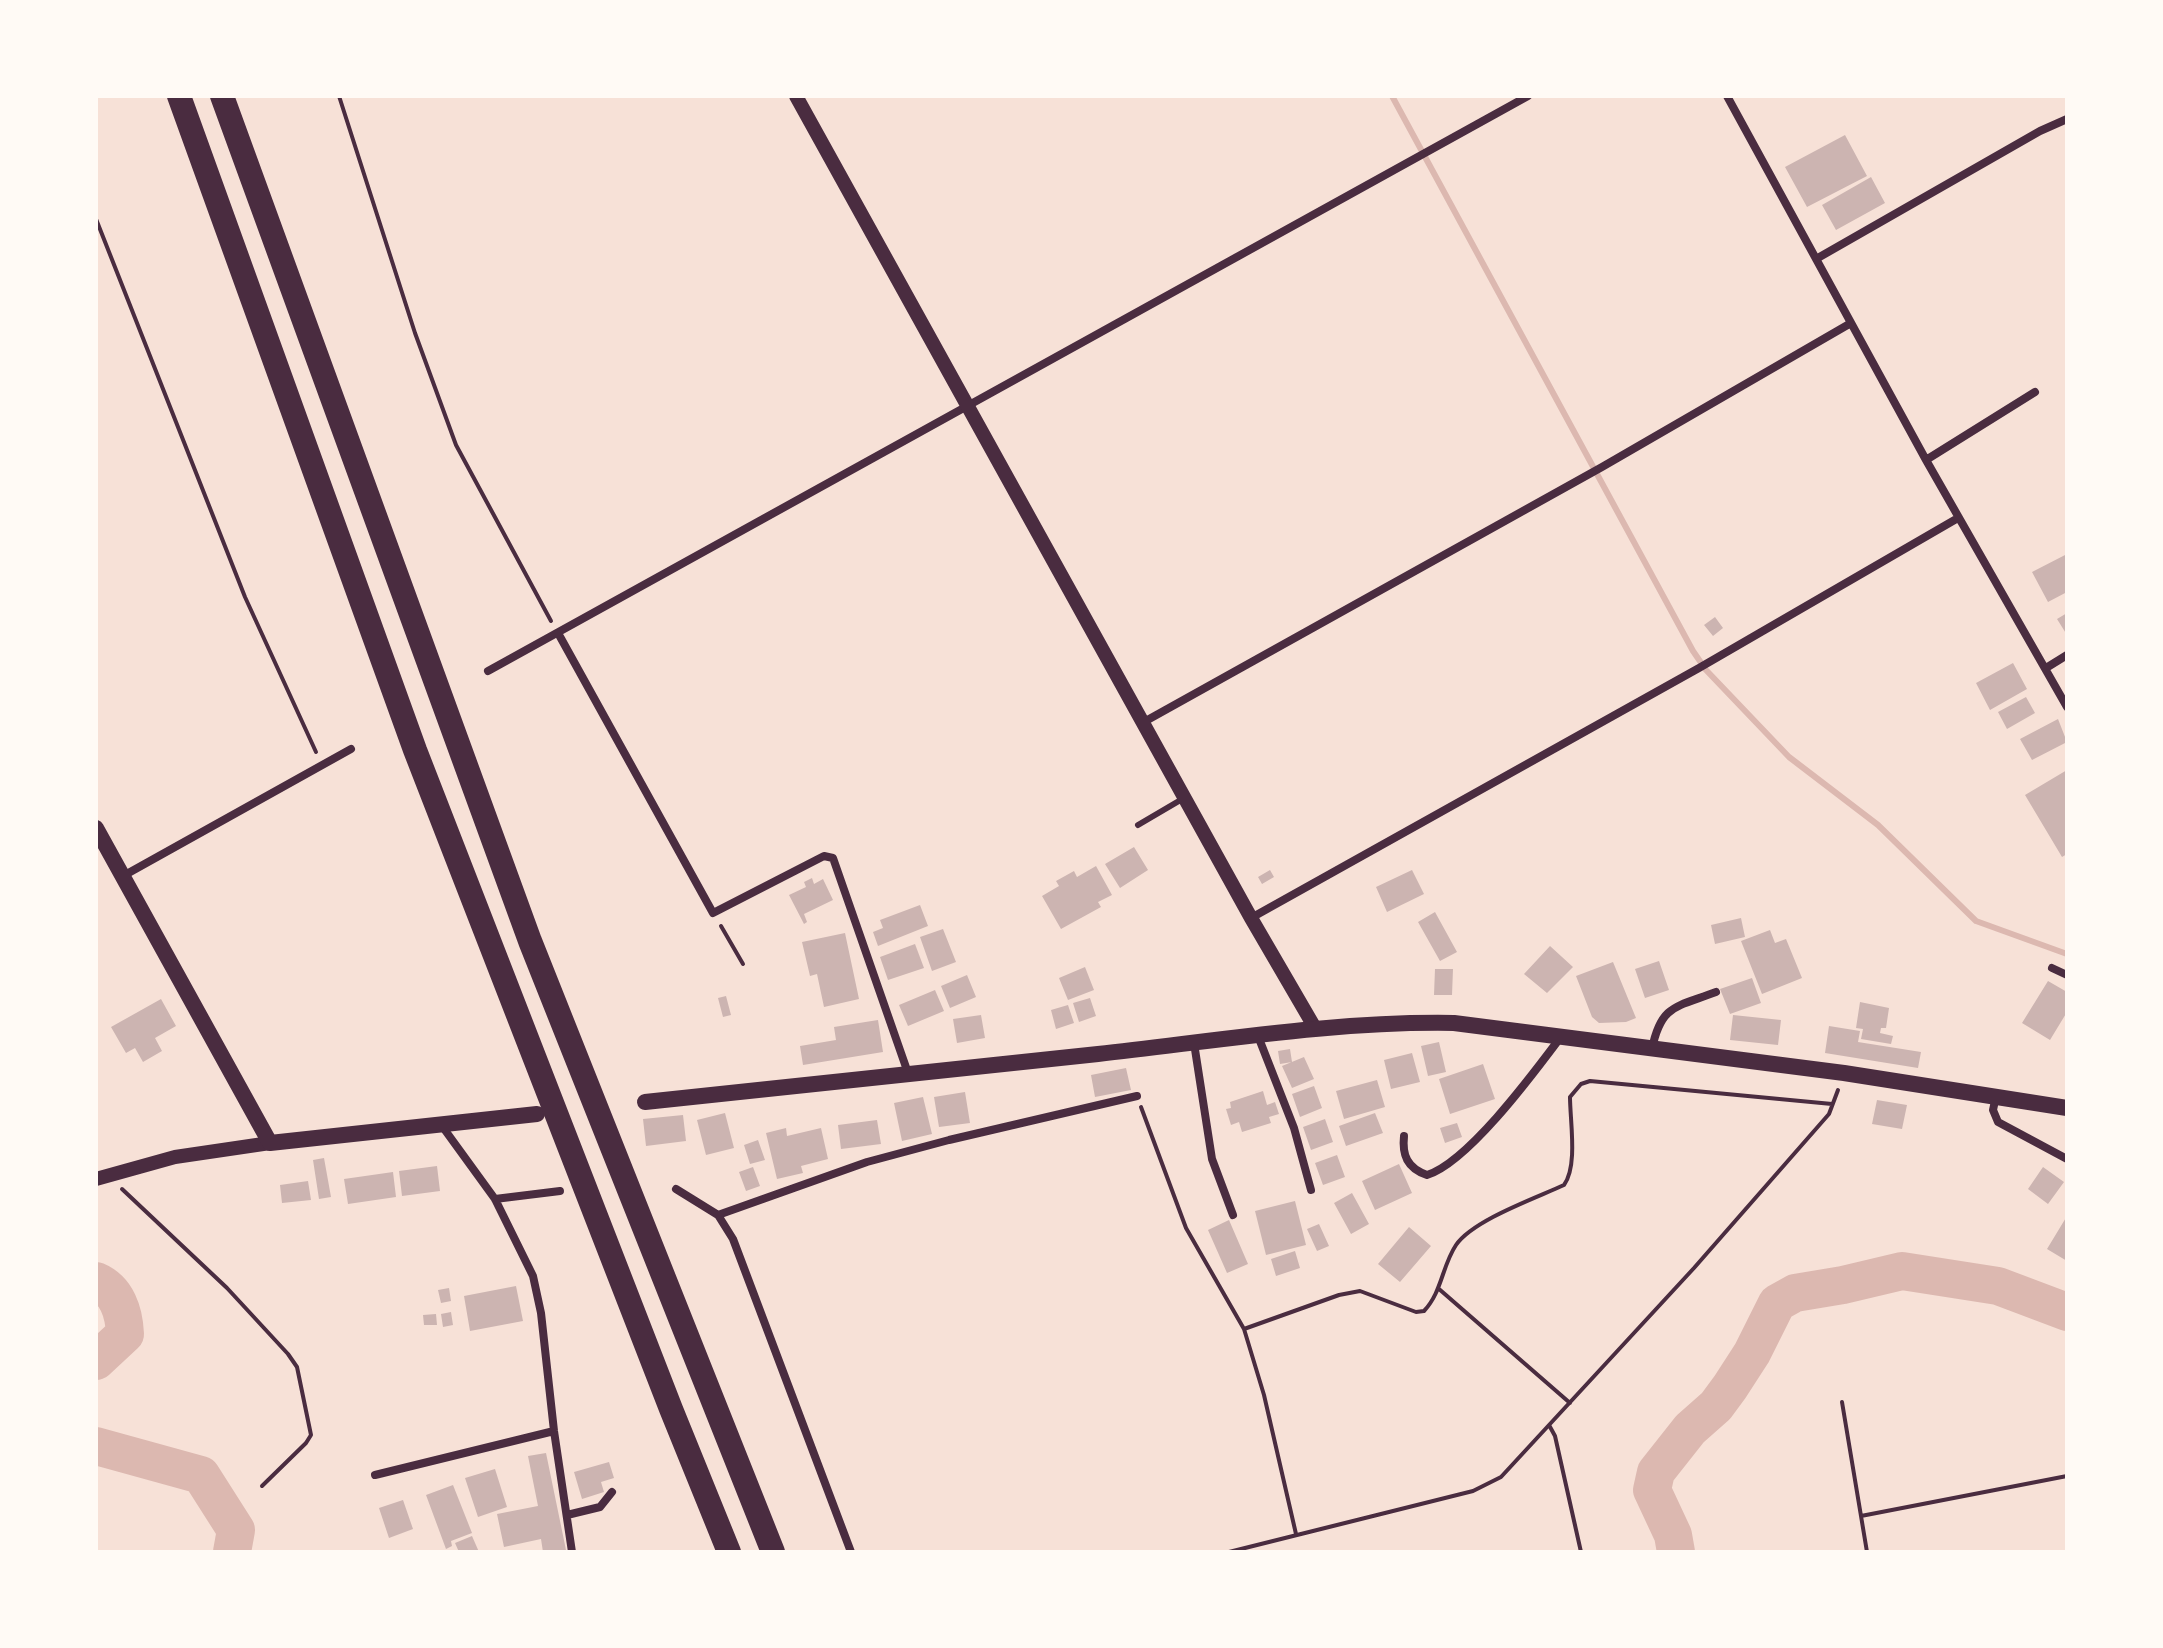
<!DOCTYPE html>
<html>
<head>
<meta charset="utf-8">
<style>
	body { margin:0 }
	#map { position:relative; width:2163px; height:1648px; overflow:hidden; background:#f7e1d7; font-family:"PT Sans",sans-serif }
	canvas { display:block }
	.frame { position:absolute; inset:0; border:98px solid #fffaf5; pointer-events:none }
</style>
</head>
<body>
<div id="map">
<canvas width="2163" height="1648"></canvas>
<div class="frame"></div>
</div>
<script>
const ctx = document.querySelector('canvas').getContext('2d');
ctx.lineJoin = 'round';
function stroke(path, color, width, dash) { ctx.strokeStyle = color; ctx.lineWidth = width; ctx.lineCap = dash ? 'butt' : 'round'; ctx.setLineDash(dash || []); ctx.stroke(path); }
function fill(path, color) { ctx.fillStyle = color; ctx.fill(path, 'evenodd'); }
stroke(new Path2D(`
	M1392,96L1693,651L1706,670L1789,757L1878,825L1976,921L2067,954`), '#dcb8b0', 6);
stroke(new Path2D(`
	M96,1281C117,1290 124,1312 125,1334L96,1361
	M96,1446L201,1475L236,1530L232,1552
	M1676,1552L1673,1535L1652,1490L1656,1472L1690,1429L1716,1406L1730,1387L1752,1353L1777,1303L1795,1293L1843,1285L1902,1271L1998,1286L2067,1312`), '#dcb8b0', 38);
fill(new Path2D(`
	M1845,135L1867,176L1807,207L1785,167Z
	M1871,177L1885,203L1836,230L1822,205Z
	M2067,554V592L2048,602L2032,572Z
	M2067,613V635L2057,619Z
	M1715,617L1723,628L1713,636L1704,625Z
	M2013,663L2027,689L1990,710L1976,683Z
	M2026,697L2035,713L2007,729L1998,712Z
	M2058,719L2067,742L2032,760L2020,739Z
	M2067,770V854L2062,857L2025,795Z
	M1134,847L1148,870L1120,888L1105,864Z
	M1096,866L1112,895L1098,902L1101,907L1061,929L1042,896L1059,886L1056,881L1074,871L1077,877Z
	M1270,870L1274,877L1262,884L1258,877Z
	M1412,870L1424,894L1387,912L1376,887Z
	M812,878L814,884L823,879L833,900L804,914L807,922L804,924L789,895L806,887L804,882Z
	M920,905L928,926L878,946L873,932L883,928L880,920Z
	M1435,912L1457,952L1440,961L1418,922Z
	M1741,918L1745,937L1715,944L1711,925Z
	M943,929L956,962L932,971L920,937Z
	M1770,930L1775,943L1786,939L1802,978L1762,994L1741,941Z
	M845,933L859,999L824,1007L817,974L810,976L802,942Z
	M915,944L924,968L888,980L880,957Z
	M1550,946L1573,967L1547,993L1524,974Z
	M1659,961L1669,990L1645,998L1635,969Z
	M1613,962L1636,1018L1626,1022L1599,1023L1592,1017L1576,976Z
	M1085,967L1094,990L1068,1000L1059,978Z
	M1435,969H1453L1452,995H1434Z
	M967,975L976,997L950,1008L941,986Z
	M1752,978L1761,1003L1730,1014L1720,989Z
	M2048,981L2067,992V1012L2050,1040L2022,1023Z
	M935,990L944,1011L908,1026L899,1005Z
	M726,996L731,1015L723,1017L718,998Z
	M1090,998L1096,1016L1079,1022L1073,1003Z
	M161,999L176,1026L155,1038L162,1051L143,1062L135,1048L126,1053L111,1027Z
	M1860,1002L1889,1008L1886,1028H1881L1880,1033L1893,1036L1891,1044L1861,1039L1863,1029L1856,1028Z
	M1068,1005L1074,1023L1056,1029L1051,1010Z
	M981,1015L985,1038L957,1043L953,1019Z
	M1733,1015L1781,1020L1778,1045L1730,1040Z
	M878,1020L883,1052L803,1065L800,1046L836,1040L834,1027Z
	M1829,1026L1860,1031L1858,1042L1921,1052L1918,1068L1825,1053Z
	M1439,1042L1446,1072L1428,1076L1421,1046Z
	M1290,1049L1292,1062L1280,1064L1278,1051Z
	M1412,1053L1420,1082L1391,1089L1384,1060Z
	M1304,1057L1314,1079L1292,1088L1282,1066Z
	M1483,1064L1495,1099L1450,1114L1439,1079Z
	M1126,1068L1131,1090L1095,1097L1091,1075Z
	M1377,1080L1385,1107L1344,1119L1336,1091Z
	M1314,1086L1322,1108L1300,1117L1292,1094Z
	M1263,1091L1267,1105L1275,1102L1279,1114L1269,1117L1271,1123L1242,1132L1239,1122L1231,1125L1226,1109L1231,1108L1230,1102Z
	M965,1092L970,1123L939,1127L934,1097Z
	M923,1097L932,1134L902,1141L894,1103Z
	M1877,1100L1907,1105L1902,1129L1872,1124Z
	M725,1113L734,1148L706,1155L697,1120Z
	M1375,1113L1383,1133L1346,1146L1339,1126Z
	M683,1115L686,1141L646,1146L643,1119Z
	M1325,1119L1333,1142L1311,1150L1303,1127Z
	M877,1120L881,1144L841,1149L838,1125Z
	M1457,1123L1462,1137L1445,1143L1440,1128Z
	M786,1128L787,1136L821,1128L828,1159L801,1166L803,1173L777,1179L766,1133Z
	M758,1140L765,1160L750,1164L744,1145Z
	M1337,1155L1345,1177L1323,1185L1315,1163Z
	M324,1158L331,1197L319,1199L313,1160Z
	M1399,1164L1412,1193L1375,1210L1362,1181Z
	M437,1166L440,1191L402,1196L399,1171Z
	M753,1167L760,1186L746,1191L739,1172Z
	M2043,1167L2064,1182L2048,1204L2028,1189Z
	M393,1172L396,1197L348,1204L344,1179Z
	M308,1181L311,1200L282,1203L280,1185Z
	M1352,1193L1369,1224L1351,1234L1334,1203Z
	M1295,1201L1306,1245L1266,1255L1255,1211Z
	M2067,1216V1261L2047,1249Z
	M1229,1220L1248,1264L1227,1273L1208,1230Z
	M1319,1224L1329,1246L1317,1251L1307,1229Z
	M1409,1227L1431,1246L1400,1282L1378,1264Z
	M1295,1251L1300,1268L1276,1276L1271,1259Z
	M516,1286L523,1321L470,1331L464,1296Z
	M449,1288L451,1301L441,1303L438,1290Z
	M451,1312L453,1325L443,1327L441,1314Z
	M436,1314L437,1325H424L423,1315Z
	M546,1453L566,1550L543,1552L541,1539L504,1547L497,1514L538,1506L528,1456Z
	M609,1462L614,1478L601,1482L604,1492L582,1499L574,1472Z
	M495,1469L507,1507L478,1517L465,1478Z
	M453,1485L472,1533L451,1541L452,1546L446,1549L426,1495Z
	M403,1500L413,1529L389,1538L379,1508Z
	M472,1536L479,1552H459L455,1543Z`), '#ccb4b1');
stroke(new Path2D(`
	M339,96L415,333L456,445L551,621
	M96,219L245,597L316,752
	M721,926L743,964
	M1141,1107L1186,1228L1244,1329L1264,1395L1296,1534
	M122,1189L227,1288L288,1354L297,1367L311,1435L306,1443L262,1486
	M1439,1289L1570,1403
	M1244,1329L1339,1295L1360,1291L1416,1312L1424,1311C1442,1292 1442,1266 1456,1245C1473,1220 1536,1198 1564,1185C1578,1166 1570,1121 1570,1097L1581,1084L1590,1081L1832,1104
	M1842,1402L1867,1552
	M1549,1425L1555,1436L1581,1552
	M1861,1516L2067,1476
	M1229,1552L1473,1491L1501,1477L1694,1268L1829,1114L1838,1090`), '#4a2c40', 4);
stroke(new Path2D(`
	M1138,825L1184,798`), '#4a2c40', 6);
stroke(new Path2D(`
	M1727,96L1926,460L2067,707
	M1816,259L2040,131L2067,119
	M1926,460L2035,392
	M558,633L713,913L824,856L833,858L908,1073
	M2046,668L2067,655
	M488,671L1528,96
	M1142,723L1602,467L1851,323
	M123,876L351,749
	M1251,918L1699,668L1958,518
	M2052,968L2067,975
	M1258,1036L1294,1128L1311,1190
	M1194,1043L1212,1159L1233,1215
	M1652,1049C1661,1004 1677,1007 1716,992
	M1996,1096L1993,1110L1998,1122L2067,1159
	M442,1126L495,1199L533,1276L541,1313L554,1431L572,1552
	M1404,1136C1402,1155 1407,1168 1427,1175C1468,1162 1533,1074 1560,1038
	M676,1189L718,1215L733,1239L851,1552
	M495,1199L560,1191
	M718,1215L867,1162L949,1140L1137,1096
	M375,1475L554,1431
	M567,1515L600,1507L612,1492`), '#4a2c40', 8);
stroke(new Path2D(`
	M796,96L1251,918L1315,1028
	M96,1179L175,1157L270,1143`), '#4a2c40', 14);
stroke(new Path2D(`
	M96,828L270,1143L537,1114
	M645,1102C796,1085 947,1071 1098,1054C1216,1041 1335,1021 1454,1023L1844,1073L2067,1108`), '#4a2c40', 16);
stroke(new Path2D(`
	M179,96L415,750L671,1409L729,1552
	M222,96L530,941L773,1552`), '#4a2c40', 24);
</script>
</body>
</html>
